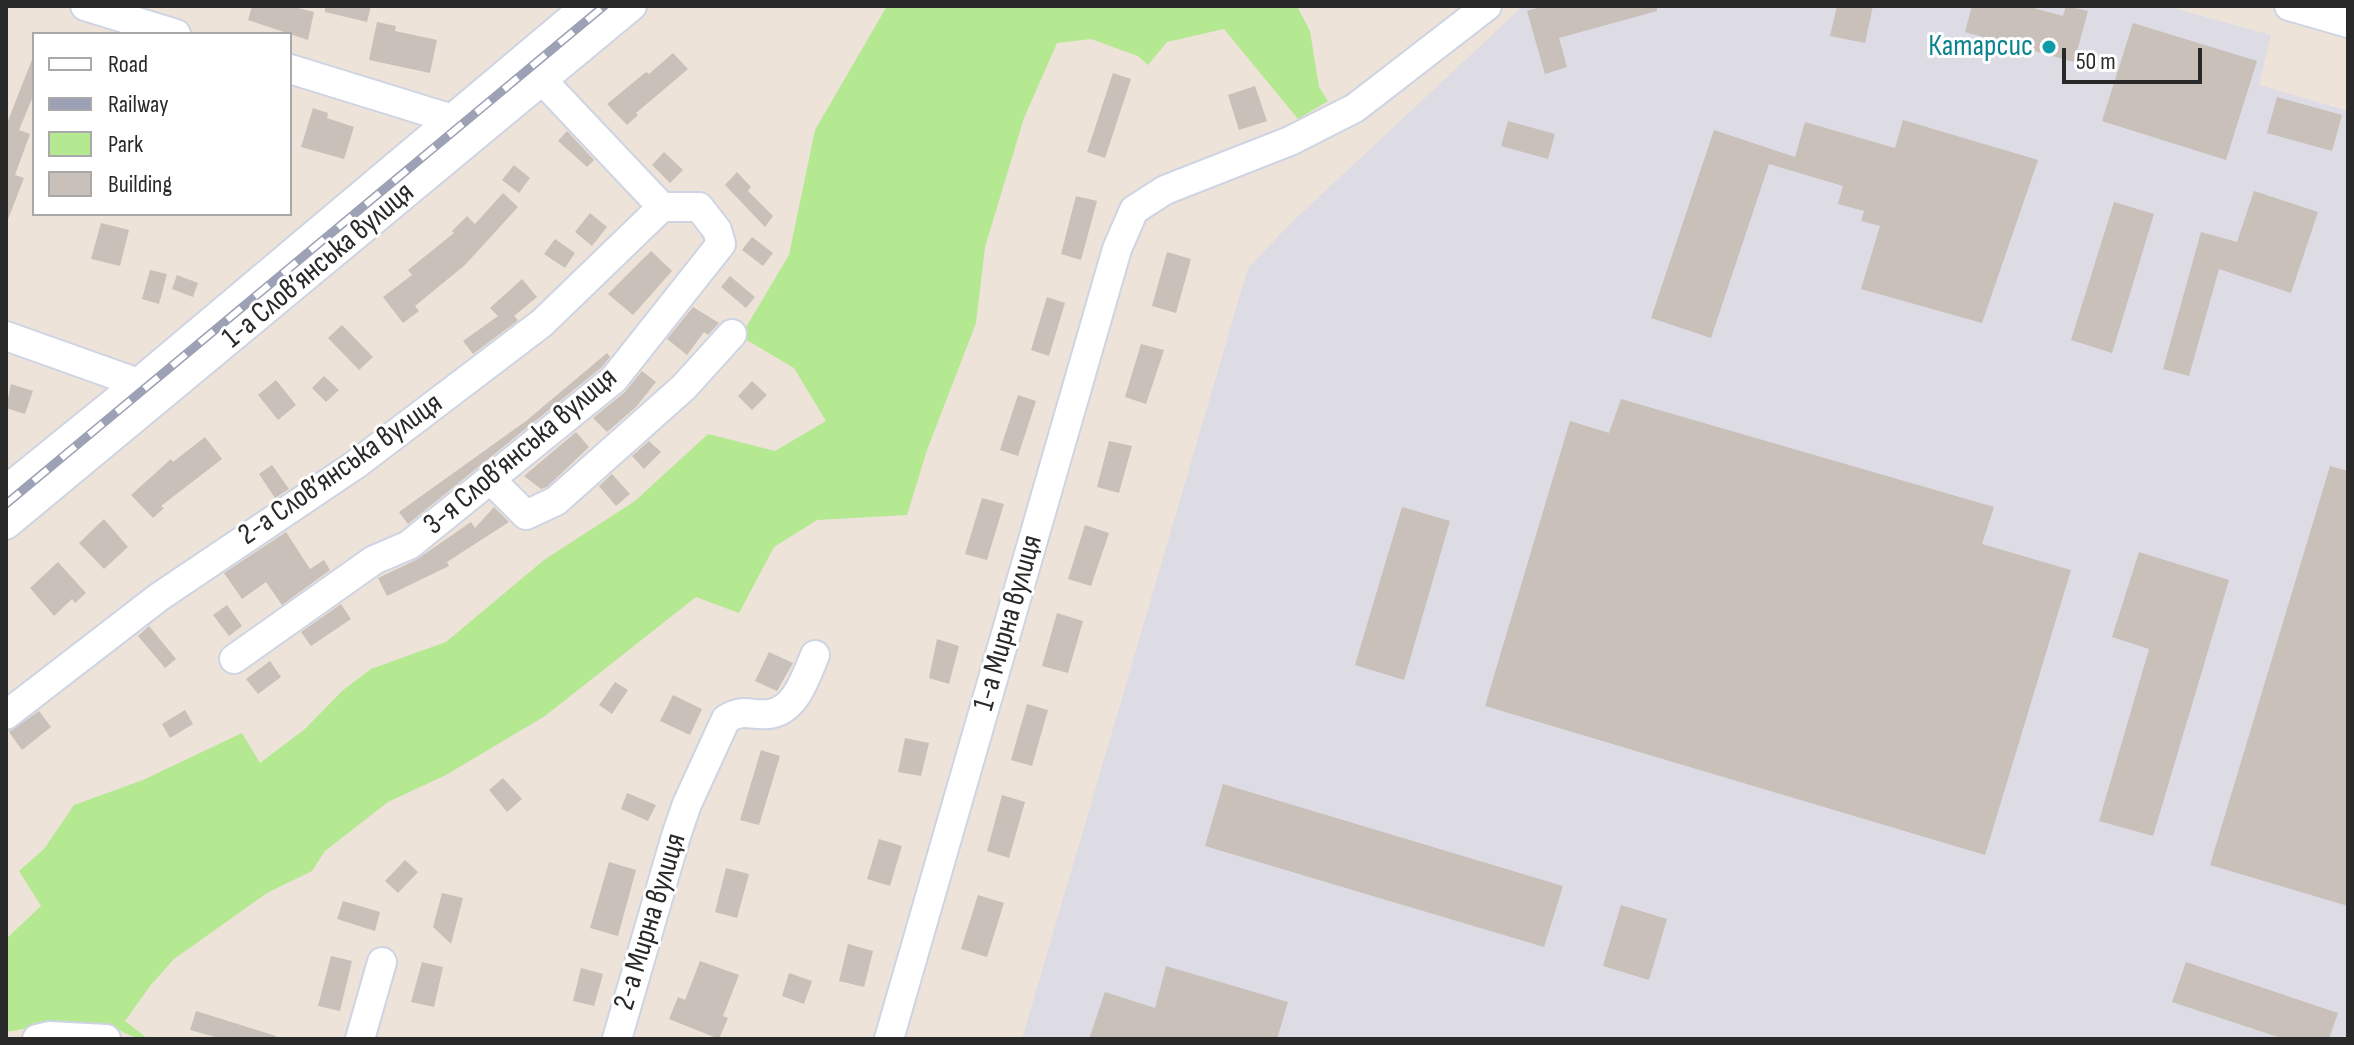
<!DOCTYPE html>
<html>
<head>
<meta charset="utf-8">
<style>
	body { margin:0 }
	#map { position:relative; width:2354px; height:1045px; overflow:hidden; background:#ede3d9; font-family:"Sofia Sans Condensed",sans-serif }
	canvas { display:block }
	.frame { position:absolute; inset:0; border:8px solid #292929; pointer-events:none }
	.legend { position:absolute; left:32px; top:32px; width:260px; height:184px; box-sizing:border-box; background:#fff; border:2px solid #a9a9a9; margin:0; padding:10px 14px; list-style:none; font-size:24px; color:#292929 }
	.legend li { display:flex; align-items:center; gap:16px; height:40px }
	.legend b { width:40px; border:2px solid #a9a9a9 }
	.scale { position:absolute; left:2062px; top:48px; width:140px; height:36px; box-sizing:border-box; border:4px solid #292929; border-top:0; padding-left:10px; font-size:24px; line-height:28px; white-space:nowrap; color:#292929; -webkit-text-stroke:6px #fff; paint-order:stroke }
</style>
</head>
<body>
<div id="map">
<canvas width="2354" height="1045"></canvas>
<div class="frame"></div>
<ul class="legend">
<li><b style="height:10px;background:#fff"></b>Road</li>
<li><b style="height:10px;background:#9ca1b5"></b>Railway</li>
<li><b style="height:22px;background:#b4e891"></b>Park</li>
<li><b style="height:22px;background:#c8c0b9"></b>Building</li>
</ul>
<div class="scale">50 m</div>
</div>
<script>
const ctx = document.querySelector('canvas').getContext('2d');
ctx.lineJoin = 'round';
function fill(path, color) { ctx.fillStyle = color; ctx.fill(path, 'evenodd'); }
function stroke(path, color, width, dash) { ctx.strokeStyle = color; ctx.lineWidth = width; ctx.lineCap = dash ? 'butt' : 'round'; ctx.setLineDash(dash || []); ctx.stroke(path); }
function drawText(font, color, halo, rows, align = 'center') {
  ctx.font = font + ' "Sofia Sans Condensed",sans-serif'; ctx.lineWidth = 6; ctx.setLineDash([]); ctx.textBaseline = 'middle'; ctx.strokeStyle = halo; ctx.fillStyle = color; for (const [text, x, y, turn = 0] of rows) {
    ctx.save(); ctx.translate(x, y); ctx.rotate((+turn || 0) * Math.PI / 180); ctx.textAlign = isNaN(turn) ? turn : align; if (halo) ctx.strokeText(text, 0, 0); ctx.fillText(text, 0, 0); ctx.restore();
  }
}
fill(new Path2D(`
	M1523,6H2166L2271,35L2259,85L2348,111V1039H1022L1248,268L1292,222Z`), '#dddbe4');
fill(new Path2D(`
	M887,6H1297L1310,31L1319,87L1328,101L1298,119L1224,29L1167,42L1148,65L1138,56L1091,39L1057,43L1024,118L985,247L976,323L927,450L907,515L817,520L774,547L739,613L696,597L545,716L446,775L388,802L325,851L312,871L267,893L174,959L150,986L125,1021L148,1039C130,1039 118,1027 101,1024C70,1020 36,1027 6,1032V939L41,906L19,871L44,849L74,805L143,780L242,733L260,763L305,729L342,691L371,669L446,642L544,560L635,501L708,434L775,451L826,421L794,368L745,339V329L789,255L815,130Z`), '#b4e891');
fill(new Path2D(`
	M252,6H290L314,12L308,40L248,20Z
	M325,6H371L367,22L325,12Z
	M1544,6H1657V11L1559,38L1567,67L1545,74L1527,11Z
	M1837,6H1873L1865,43L1830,36Z
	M1972,6H2026L2063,16L2066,6L2088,11L2074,62L1965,32Z
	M377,22L396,26L395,31L437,40L430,73L369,60Z
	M2133,23L2257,61L2226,160L2102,121Z
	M673,53L688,69L636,113L638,115L627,125L607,104L646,72L649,74Z
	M33,57L34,94L19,130L30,134L15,175L24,178L7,222L6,126Z
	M1113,73L1131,79L1105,158L1087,152Z
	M1255,86L1267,121L1239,130L1228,95Z
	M2277,97L2342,115L2332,151L2267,133Z
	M313,108L328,113L327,118L354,127L344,159L301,147Z
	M1903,120L2038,160L1982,323L1861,289L1880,226L1861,221L1864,211L1838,204L1843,186L1769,164L1711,338L1651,318L1714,130L1795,157L1805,122L1895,148Z
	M1508,121L1555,134L1548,159L1501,146Z
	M567,131L594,160L587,167L558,141Z
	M664,152L683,170L670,183L652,165Z
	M514,165L530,178L519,193L502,180Z
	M737,172L751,187L748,191L773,216L765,227L725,185Z
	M2254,191L2318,212L2291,293L2219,269L2189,376L2163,369L2201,232L2237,242Z
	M503,193L518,207L465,265L415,306L419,311L403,323L383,297L412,275L408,270L454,233L452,231L467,216L475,224Z
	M1076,196L1097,201L1081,260L1061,254Z
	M2114,202L2154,214L2112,353L2071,340Z
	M590,213L607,227L592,246L575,232Z
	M101,223L129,230L120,266L91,259Z
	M752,237L773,253L763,266L742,250Z
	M555,239L575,253L565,268L544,254Z
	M651,251L672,271L633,315L608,294Z
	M1167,252L1191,259L1176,313L1152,306Z
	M150,270L167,274L159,304L142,299Z
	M177,275L198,283L193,297L172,289Z
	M730,276L755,297L746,308L721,287Z
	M522,279L537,297L514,316L518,320L516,322L473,354L463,341L498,316L490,308Z
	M1047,297L1065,303L1049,356L1031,350Z
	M693,307L719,323L708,335L704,332L687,355L667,339Z
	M342,325L373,357L359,370L328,338Z
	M1141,344L1164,350L1146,404L1125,397Z
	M607,353L610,357L602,367L408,524L399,512L526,421Z
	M642,371L656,382L636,407L607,432L593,418L625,392Z
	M324,376L339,390L326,402L312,388Z
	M276,380L296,405L278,420L258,395Z
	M752,381L767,395L752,410L738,396Z
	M11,384L33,391L25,414L6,408Z
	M1018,395L1036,401L1018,456L1000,450Z
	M1621,399L1994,507L1982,544L2071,570L1985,855L1485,706L1570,421L1609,433Z
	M576,432L589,447L547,487L541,489L524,476Z
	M205,437L222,459L161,506L164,508L153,518L131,495L171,459L173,462Z
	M649,441L661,452L644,469L632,456Z
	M1109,441L1132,446L1119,493L1097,487Z
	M272,465L289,489L275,498L259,474Z
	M2330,466L2348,471V906L2210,865Z
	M612,474L630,494L616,506L599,486Z
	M982,498L1004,504L987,560L965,554Z
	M494,507L509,522L447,562L449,566L387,596L378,578L416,560L471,522L475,528Z
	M1402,507L1450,521L1404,680L1355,665Z
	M104,519L128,547L104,569L79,543Z
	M1085,525L1109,533L1091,586L1068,579Z
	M286,532L310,569L324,560L330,570L282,605L266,582L242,599L224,573Z
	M2139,552L2229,580L2153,836L2099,821L2149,649L2112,637Z
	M58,562L86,593L75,603L72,599L54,616L30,588Z
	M341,604L351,619L311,646L301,632Z
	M227,605L242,626L229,636L213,615Z
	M1057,613L1083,621L1068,673L1042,666Z
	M149,626L176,659L165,668L138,636Z
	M937,639L959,646L949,684L929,678Z
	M769,652L793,663L777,691L755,681Z
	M270,661L281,677L258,694L246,679Z
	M615,682L628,690L612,714L599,705Z
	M673,695L702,709L690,735L660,721Z
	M1027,704L1048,710L1032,766L1011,760Z
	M185,710L193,724L170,738L162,724Z
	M39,711L51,727L22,750L9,732Z
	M905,738L929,743L921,776L898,772Z
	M761,750L780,756L759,825L740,820Z
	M503,778L522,799L507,812L489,790Z
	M1223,784L1563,886L1544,947L1205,846Z
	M627,793L656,805L648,821L621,809Z
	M1002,795L1025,802L1009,858L987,851Z
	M879,839L902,846L890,886L867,879Z
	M405,860L418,872L398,893L385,881Z
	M609,862L636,870L618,936L590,928Z
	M726,868L749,874L737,918L715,912Z
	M442,893L463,898L451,944L433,927Z
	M978,895L1004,903L987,957L961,949Z
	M343,901L380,912L375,931L337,919Z
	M1621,905L1667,919L1649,980L1603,966Z
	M848,944L873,951L864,987L839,981Z
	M331,956L352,961L340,1011L318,1006Z
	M700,961L739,975L723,1016L728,1018L719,1039L669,1019L678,997L685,1000Z
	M422,962L443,967L434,1007L411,1002Z
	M2186,962L2338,1013L2329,1039H2284L2172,1002Z
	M1166,966L1288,1002L1277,1039H1089L1105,992L1155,1008Z
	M581,968L603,974L594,1006L573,1001Z
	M789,973L812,981L804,1004L782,996Z
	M196,1011L276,1036L275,1039H222L190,1030Z`), '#c8c0b9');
const minor = new Path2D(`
	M85,6L176,34
	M2289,6L2348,23
	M290,69L452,119
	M6,336L138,383
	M491,480L526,515L556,501L684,387L732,334
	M6,490L138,383L586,6
	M6,525L632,6
	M234,659L374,560L409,545L614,379L721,244L717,230L699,207H662L542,80
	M6,715L159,597L355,465L542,323L662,207
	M37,1039L49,1036L106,1039
	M360,1039L382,962
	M617,1039L676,836L687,804L726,719C744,708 750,716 769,714C796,711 806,676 815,655
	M889,1039L1117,249L1134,210L1165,190L1290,141L1355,108L1487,6`);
stroke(minor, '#ced4e3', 32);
stroke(minor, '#fff', 28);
const rail = new Path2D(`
	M6,504L604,6`);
stroke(rail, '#9ca1b5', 9);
stroke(rail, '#fff', 6, [18]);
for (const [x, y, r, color] of [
	[2049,47,8,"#0f9aa8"]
]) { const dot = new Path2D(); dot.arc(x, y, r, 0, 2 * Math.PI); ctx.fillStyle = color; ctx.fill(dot); stroke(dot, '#fff', 3); }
drawText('30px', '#0d838f', '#fff', [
	["Катарсис",2033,47]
], 'right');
drawText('30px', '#292929', '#fff', [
	["1-а Слов’янська вулиця",319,266,-40],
	["3-я Слов’янська вулиця",521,452,-40],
	["2-а Слов’янська вулиця",341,470,-35],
	["1-а Мирна вулиця",1009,623,-74],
	["2-а Мирна вулиця",651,922,-73]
]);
</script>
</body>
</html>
